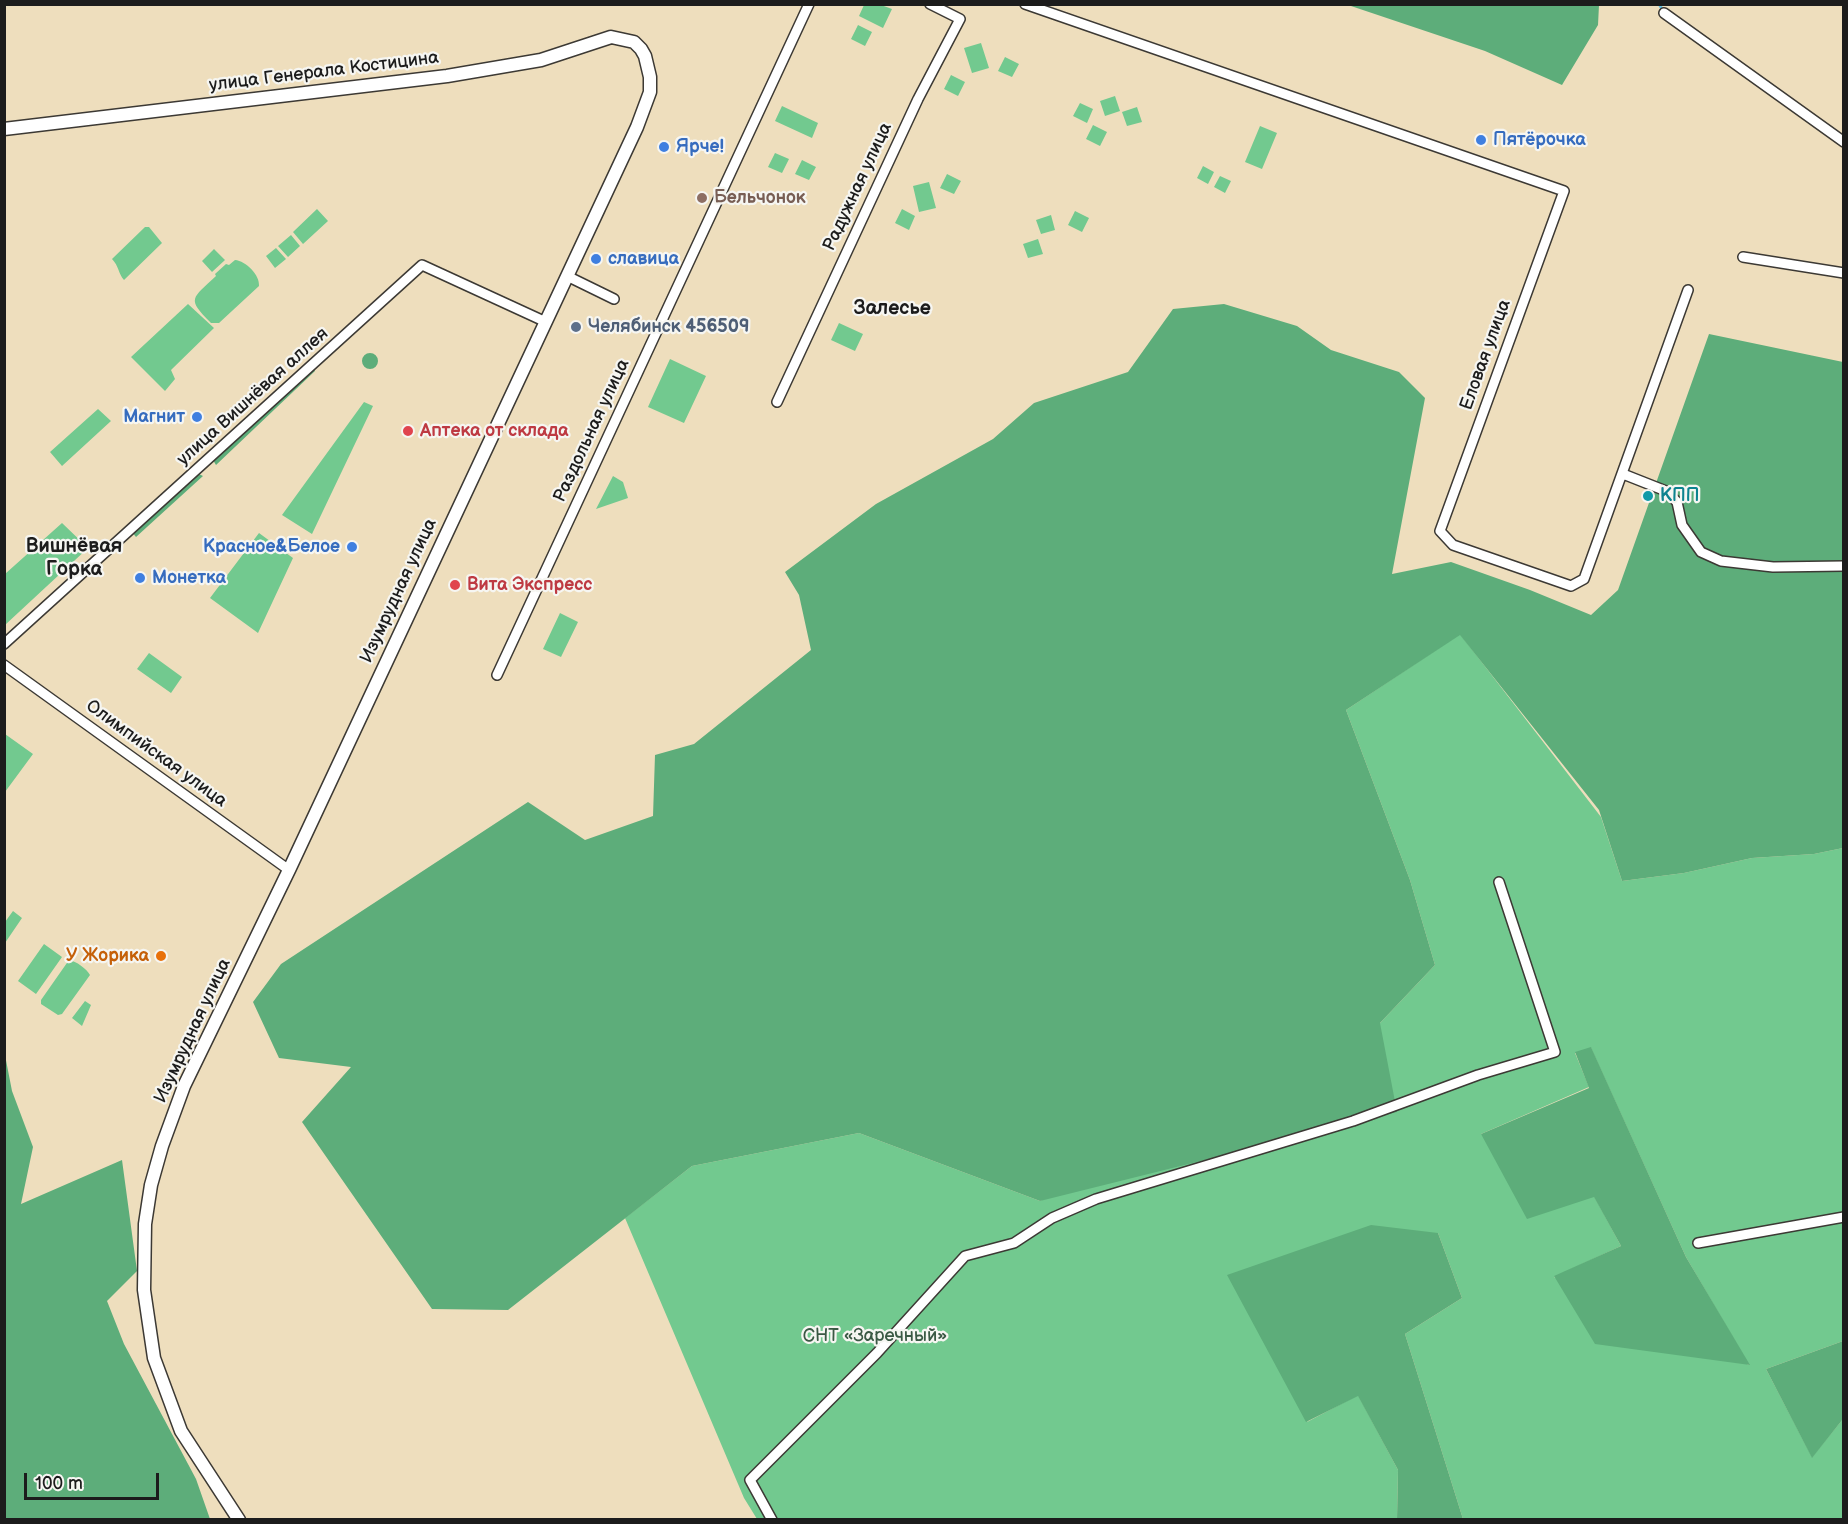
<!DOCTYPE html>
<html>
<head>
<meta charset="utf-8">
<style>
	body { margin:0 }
	#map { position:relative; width:1848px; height:1524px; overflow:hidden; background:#eedebd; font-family:"Balsamiq Sans",sans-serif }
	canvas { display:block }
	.frame { position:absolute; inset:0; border:6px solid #1c1c1c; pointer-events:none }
	.scale { position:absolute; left:24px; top:1473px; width:135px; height:27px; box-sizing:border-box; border:3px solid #1c1c1c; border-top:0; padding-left:8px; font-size:18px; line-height:21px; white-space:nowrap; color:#1c1c1c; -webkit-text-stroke:4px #f6f6f2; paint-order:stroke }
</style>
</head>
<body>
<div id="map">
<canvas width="1848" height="1524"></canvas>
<div class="frame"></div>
<div class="scale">100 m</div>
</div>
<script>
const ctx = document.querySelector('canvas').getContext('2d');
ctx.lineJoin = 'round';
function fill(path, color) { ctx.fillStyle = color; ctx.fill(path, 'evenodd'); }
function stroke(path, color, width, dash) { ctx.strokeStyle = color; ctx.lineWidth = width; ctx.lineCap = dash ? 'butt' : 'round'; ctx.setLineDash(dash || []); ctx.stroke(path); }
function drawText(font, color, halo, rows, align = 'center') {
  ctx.font = font + ' "Balsamiq Sans",sans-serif'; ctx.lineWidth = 4.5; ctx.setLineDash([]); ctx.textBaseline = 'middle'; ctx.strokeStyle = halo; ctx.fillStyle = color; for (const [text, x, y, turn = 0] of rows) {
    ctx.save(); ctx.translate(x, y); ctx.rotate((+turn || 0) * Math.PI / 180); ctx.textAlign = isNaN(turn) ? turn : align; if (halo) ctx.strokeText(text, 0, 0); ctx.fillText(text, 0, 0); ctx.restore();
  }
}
fill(new Path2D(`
	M864,5H881L892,9L883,28L859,16Z
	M858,25L872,32L865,46L851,39Z
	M981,43L989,68L972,73L964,48Z
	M1005,57L1019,64L1012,77L998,71Z
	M951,75L965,82L958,96L944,89Z
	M1115,96L1120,111L1105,116L1100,101Z
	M1080,103L1093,109L1087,123L1073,116Z
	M782,106L818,123L812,138L775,121Z
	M1137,107L1142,122L1127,126L1122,112Z
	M1093,125L1107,132L1100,146L1086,139Z
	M1260,126L1277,133L1262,169L1245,162Z
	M775,153L789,159L782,173L768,167Z
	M802,160L816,167L809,180L795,174Z
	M1203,166L1214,172L1208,184L1197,178Z
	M947,174L961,181L954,194L940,188Z
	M1220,176L1231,181L1225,193L1214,187Z
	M929,182L936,208L919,212L913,186Z
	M317,209L328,221L303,244L293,232Z
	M902,209L915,216L909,230L895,223Z
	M1075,211L1089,218L1082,232L1068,225Z
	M1051,215L1055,230L1041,234L1036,220Z
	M145,227H149L162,243L124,280C118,273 119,266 112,259Z
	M291,235L300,246L288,257L278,246Z
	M1038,239L1043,254L1028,258L1023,244Z
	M276,248L286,259L275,268L266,256Z
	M214,249L225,260L212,272L202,261Z
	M235,260C246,261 260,275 259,286L219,323H211C186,298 192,299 216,276L215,274L226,264L229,265Z
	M188,304L214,328L171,370L175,379L165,391L131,357Z
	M839,323L863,334L855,351L831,340Z
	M670,359L706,376L684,423L648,407Z
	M364,402L373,406L312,534L282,515Z
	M98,409L111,421L62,466L50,452Z
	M613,476L623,482L628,498L596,509Z
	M62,523L88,548L5,625V574Z
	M259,533L293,558L258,633L210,598Z
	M560,613L578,622L561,657L543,649Z
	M1460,634L1601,817L1622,881L1684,873L1752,858L1814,854L1843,848V1341L1766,1369L1812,1457L1843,1419V1519H1463L1405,1334L1462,1298L1438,1233L1307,1422L1358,1395L1398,1470L1397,1519H757L744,1498L625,1218L692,1166L859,1133L1040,1201L1380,1023L1435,965L1410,880L1346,710ZM1591,1048L1686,1257L1749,1365L1554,1277L1621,1246L1594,1196L1481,1134L1589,1087L1575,1053Z
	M149,653L182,677L171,693L137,669Z
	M5,734L33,754L5,792Z
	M13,911L22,918L5,943V922Z
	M44,944L62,957L36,994L18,981Z
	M69,960C76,961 87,969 90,975L62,1014L58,1015L41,1004V1000Z
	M85,1001L91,1005L82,1026L72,1018Z`), '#72c98f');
fill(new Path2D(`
	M1348,5H1599L1598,25L1562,85L1485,51Z
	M1224,304L1297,326L1331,350L1399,372L1425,398L1392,574L1451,562L1530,590L1591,615L1618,590L1709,334L1843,362V848L1814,854L1752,858L1684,873L1622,881L1599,810L1460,635L1346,710L1410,880L1435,965L1380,1023L1397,1112L1040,1201L859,1133L692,1166L508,1310L432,1309L302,1122L351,1067L279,1058L253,1002L281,964L528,802L585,840L653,816L655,755L694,744L811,650L799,595L785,572L876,504L993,439L1034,403L1128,372L1173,309Z
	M362 361a8 8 0 1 1 16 0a8 8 0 1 1-16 0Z
	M313,367L315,371L216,465L213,460Z
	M197,473L203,476L136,537L132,532Z
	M1591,1047L1686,1257L1750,1365L1595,1344L1554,1276L1621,1246L1594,1197L1527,1219L1481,1134L1589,1088L1575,1052Z
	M4,1050L12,1091L33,1147L21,1204L122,1160L137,1271L107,1301L124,1344L196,1479L210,1519H5Z
	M1371,1225L1438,1233L1462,1298L1405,1334L1463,1519H1397L1398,1470L1358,1396L1306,1422L1227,1275Z
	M1843,1341V1419L1812,1458L1766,1369Z`), '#5dad7a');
stroke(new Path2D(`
	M1659,4L1662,9`), '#66c3e4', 3);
const street = new Path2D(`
	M1025,4L1564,191L1440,531L1453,545L1571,586L1584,579L1688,290
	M1664,13L1844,142
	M1743,257L1844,273
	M567,276L614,299
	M777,402L918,99L960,19L930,4
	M1623,474L1666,491L1677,502L1682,525L1701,552L1721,561L1773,567L1844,566
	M4,644L422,265L546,322
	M4,665L289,870
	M497,675L809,4
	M1698,1243L1844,1217
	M772,1520L750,1480L877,1353L965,1256L1014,1243L1052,1218L1096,1199L1353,1121L1478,1075L1555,1052L1499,882`);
const secondary = new Path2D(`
	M4,129L447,76L541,60L611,37L634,42L641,49L645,56L650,77V92L637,127L289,870L184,1086L162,1146L151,1185L145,1224L144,1290L154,1358L181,1431L239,1520`);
stroke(street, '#3c3934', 12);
stroke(secondary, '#3c3934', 15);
stroke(street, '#fff', 9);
stroke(secondary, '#fff', 12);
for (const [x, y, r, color] of [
	[1481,140,6,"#3f7fe0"],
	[664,147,6,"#3f7fe0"],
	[702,198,6,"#8d6e63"],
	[596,259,6,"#3f7fe0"],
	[576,327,6,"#5c6f8a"],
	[197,417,6,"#3f7fe0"],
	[408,431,6,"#e0444e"],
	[1648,496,6,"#0f9aa8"],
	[352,547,6,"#3f7fe0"],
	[140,578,6,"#3f7fe0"],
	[455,585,6,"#e0444e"],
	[161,956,6,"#e8710a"]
]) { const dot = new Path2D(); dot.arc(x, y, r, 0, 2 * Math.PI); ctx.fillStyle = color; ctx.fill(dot); stroke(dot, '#f6f6f2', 2); }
drawText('18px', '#1c1c1c', '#f6f6f2', [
	["улица Генерала Костицина",324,72,-7],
	["Радужная улица",858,187,-65],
	["Еловая улица",1486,355,-70],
	["улица Вишнёвая аллея",253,397,-42],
	["Раздольная улица",592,431,-65],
	["Изумрудная улица",399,591,-65],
	["Олимпийская улица",156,754,36],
	["Изумрудная улица",193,1031,-65]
]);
drawText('bold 18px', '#366cbe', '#f6f6f2', [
	["Пятёрочка",1493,140],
	["Ярче!",676,147],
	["славица",608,259],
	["Магнит",185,417,"right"],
	["Красное&Белое",340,547,"right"],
	["Монетка",152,578]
], 'left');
drawText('bold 18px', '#785e54', '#f6f6f2', [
	["Бельчонок",714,198]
], 'left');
drawText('bold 18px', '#4e5e75', '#f6f6f2', [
	["Челябинск 456509",588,327]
], 'left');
drawText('bold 18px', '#be3a42', '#f6f6f2', [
	["Аптека от склада",420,431],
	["Вита Экспресс",467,585]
], 'left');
drawText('bold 18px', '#0d838f', '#f6f6f2', [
	["КПП",1660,496]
], 'left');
drawText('bold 18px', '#c56008', '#f6f6f2', [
	["У Жорика",149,956]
], 'right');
drawText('18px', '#3a5944', '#f6f6f2', [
	["СНТ «Заречный»",875,1336]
]);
drawText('bold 20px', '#1c1c1c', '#f6f6f2', [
	["Залесье",892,309],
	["Вишнёвая",74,547],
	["Горка",74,570]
]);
</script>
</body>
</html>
